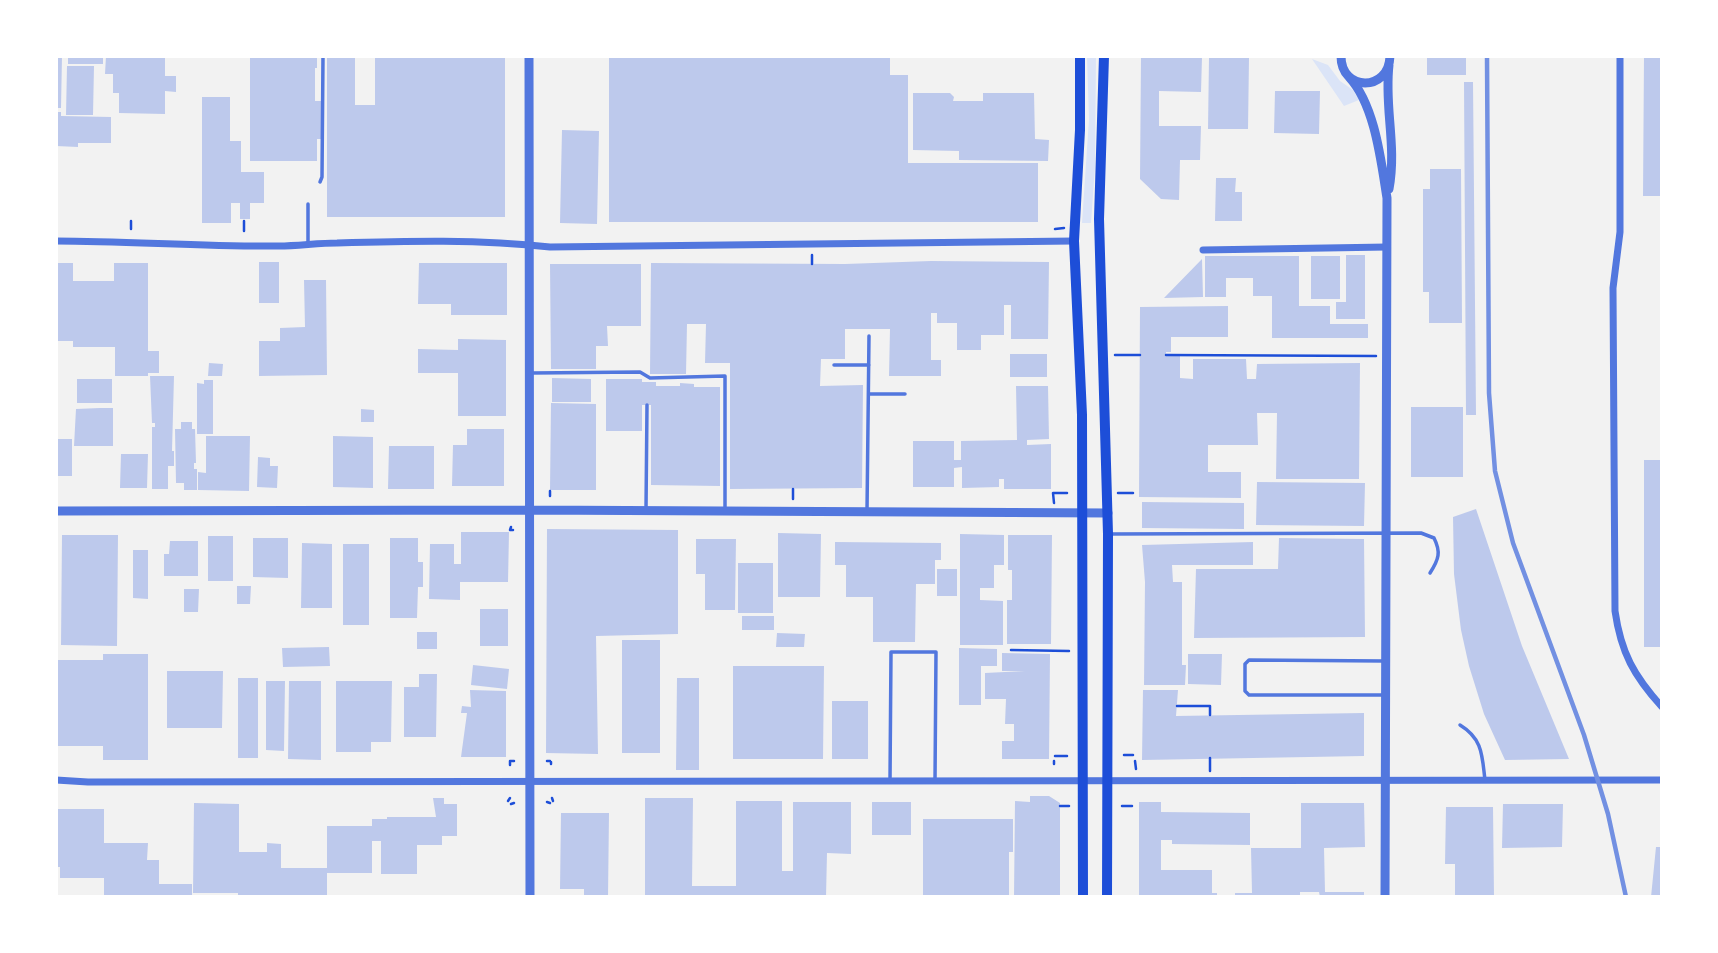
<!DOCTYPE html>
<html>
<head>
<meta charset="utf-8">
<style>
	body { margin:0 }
	#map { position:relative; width:1718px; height:953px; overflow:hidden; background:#f2f2f2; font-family:"Exo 2",sans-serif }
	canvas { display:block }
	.frame { position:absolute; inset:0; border:58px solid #fff; pointer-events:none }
</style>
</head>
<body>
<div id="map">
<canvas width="1718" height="953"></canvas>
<div class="frame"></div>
</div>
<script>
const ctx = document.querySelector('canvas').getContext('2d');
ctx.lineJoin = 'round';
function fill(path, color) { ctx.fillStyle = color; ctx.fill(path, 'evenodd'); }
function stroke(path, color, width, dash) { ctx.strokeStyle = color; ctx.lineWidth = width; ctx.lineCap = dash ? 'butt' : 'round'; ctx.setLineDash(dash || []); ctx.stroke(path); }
fill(new Path2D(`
	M1087,56H1096L1095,167L1091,223H1082L1089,119Z
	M1312,59L1328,65L1340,81L1353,90L1359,100L1344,106Z`), '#dbe4f7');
fill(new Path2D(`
	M56,56H62L61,108H56Z
	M68,56H103V64H68Z
	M106,56H165V76H176V92L165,91V114L119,113V93H113V74H105Z
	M250,56H317V68H315V101H321V139H317V161H250Z
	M327,56H355V105H375V56H505V217H327Z
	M609,56H890V75H908V163H1038V222H609Z
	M1427,56H1466V75H1427Z
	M1644,56H1662V196H1643Z
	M1141,57H1202L1201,92L1159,91V126H1201L1200,160H1180L1179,200L1161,199L1140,179Z
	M1209,58H1249L1248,129H1208Z
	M67,66H94L93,115H66Z
	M1464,82H1473L1476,415H1466Z
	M1275,91H1320L1319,134L1274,133Z
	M913,93H950L954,97L953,101H983V93H1034L1035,139L1049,140L1048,161L959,160V151L913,150Z
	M202,97H230V141H241V172H264V203H250V219H240V203H231V223H202Z
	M56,112H61V116L111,117V143H78V147L56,146Z
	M562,130L599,131L597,224L560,223Z
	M1430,169H1461L1462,323H1429V292H1423V189H1430Z
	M1216,178H1236L1235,192H1242V221H1215Z
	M1346,255H1365V319H1336V302H1346Z
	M1205,256H1299V306H1330V324H1368V338H1272V296H1253V278H1226V297H1205Z
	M1311,256H1340V299H1311Z
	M1202,259L1203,297L1164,298Z
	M931,261L1049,262L1048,339H1011V305H1004V335H981V350H957V323H937V313H931V360H941V376H889L890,329H845V359H821L820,386L863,385L862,488L730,489V363H705L706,324H687L686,374H650L651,263L845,264Z
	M259,262H279V303H259Z
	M56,263H73V281H114V263H148V351H159V373H148V376H115V347H73V341H56Z
	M419,263H507V315H451V304H418Z
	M550,264H641V326H607L608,346H596V369H551Z
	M304,280H326L327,375L259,376V341H280V328L305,327Z
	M1228,306V337H1171V352H1166V356H1180V378L1193,379V359H1246L1247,379H1256L1257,364L1360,363L1359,479H1276L1277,413H1257L1258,445H1208V472H1241V498L1139,497L1140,307Z
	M458,339L506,340V416H458V373H418V349L458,350Z
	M1010,354H1047V377H1010Z
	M209,363L223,364L222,376H208Z
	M150,376H174L172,451H174V466H168V489H152V427H155V423H152Z
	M552,378L591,379V402H552Z
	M77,379H112V403H77Z
	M606,379H642V382H656V386H680V383L694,384V387H720V486L651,485V405H642V431H606Z
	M204,380H213V434H197V383L204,384Z
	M1016,386H1048L1049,439L1027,440V445L1051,444V489H1004V479H999V487L962,488V467L954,468V487H913V441H954V460H961V441L1017,440Z
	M551,403L596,404V490H550Z
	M1411,407H1463V477H1411Z
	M100,408H113V446H74L76,409Z
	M361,409L374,410V422H361Z
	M181,422H192V429H195L196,463H194V469H197V490H184V483H176L175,429H181Z
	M467,429H504V486H452L453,445H467Z
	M206,436H250L249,491L198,490V472L206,473Z
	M333,436L373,437V488L333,487Z
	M56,439H72V476H56Z
	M389,446H434V489H388Z
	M121,454H148L147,488H120Z
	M258,457L270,458V466H278L277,488L257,487Z
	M1644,460H1662V647H1644Z
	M1257,482L1365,483L1364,526L1256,525Z
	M1142,502L1244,503V529L1142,528Z
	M1476,509L1522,646L1569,759L1505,760L1484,714L1469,666L1461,630L1454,574L1453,517Z
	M547,529L678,530V634L596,636L598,754L546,753Z
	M461,532H509L508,582H460V600L429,599L430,544H454V564H461Z
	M778,533L821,534L820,597H778Z
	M960,534L1004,535V565H994V588H980V600L1003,601V645H960Z
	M62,535H118L117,646L61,645Z
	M1008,535H1052L1051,644H1007V600H1012V570H1008Z
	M208,536H233V581H208Z
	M253,538H288V578L253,577Z
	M390,538H418V562H423V587H418L417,618H390Z
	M1279,538L1364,539L1365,637L1194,638L1196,569H1278Z
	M696,539H736L735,610H705V574H696Z
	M170,541H198V576H164V554H169Z
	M835,542L941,543V560H935V584H916L915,642H873V597H846V565H835Z
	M1253,542V565H1172L1173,582H1182V665H1186L1185,685H1144L1145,582L1142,545Z
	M302,543L332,544V608H301Z
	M343,544H369V625H343Z
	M133,550H148V599L133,598Z
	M738,563H773V613H738Z
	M937,569H957V596H937Z
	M237,586H251L250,604H237Z
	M184,589H199L198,612H184Z
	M480,609H508V646H480Z
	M742,616H774V630H742Z
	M417,632H437V649H417Z
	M777,633L805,634L804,647H776Z
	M622,640H660V753H622Z
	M329,647L330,666L283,667L282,648Z
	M959,648L997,649V666H981V705H959Z
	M1002,653L1050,654L1049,759H1002V741H1014V724H1005L1006,699H985V673L1025,671H1002Z
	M103,654H148V760H103V746H56L57,660H103Z
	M1188,654H1222L1221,685L1188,684Z
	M473,665L509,669L507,689L471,685Z
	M733,666H824L823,759H733Z
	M167,671H223L222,728H167Z
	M419,674H437L436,737H404V687H419Z
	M238,678H258V758H238Z
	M677,678H699V770H676Z
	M266,681H285L284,751L266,750Z
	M289,681H321V760L288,759Z
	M336,681H392L391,742H371V752H336Z
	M470,690L506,691V757H461L467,713H461L462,706L471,707Z
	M1143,690H1178L1176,716L1364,713V756L1142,760Z
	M832,701H868V759H832Z
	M1030,796H1049L1060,803V897H1014L1015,801L1030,802Z
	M433,798H444V804H457V836H442V845H417V874H381V841H372V873H327V897H238V893H193L194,803L239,804V852H267V843L281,844V868H327V826H372V819H387V817H436Z
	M645,798H693L692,886H736V801H782V871H793V802H851V854L827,853L826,897H645Z
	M872,802H911V835H872Z
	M1139,802H1161V812L1250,813V845L1172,844V840H1161V870H1212V893H1217V897H1139Z
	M1301,803H1364L1365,847L1324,848L1325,892H1364V897H1320L1319,892H1300V897H1235V893H1252L1251,848H1301Z
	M1503,804H1563L1562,847L1502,848Z
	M1446,807H1493L1494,897H1455V864H1445Z
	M56,809H104V843H148L147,860H159V884H192V897H104V878H60V867H56Z
	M561,813H609L608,897H584V889H560Z
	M923,819H1013V852H1009V897H923Z
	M1656,847H1662V897H1651Z`), '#bdc9ec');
stroke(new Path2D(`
	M131,221V229
	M244,221V231
	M1055,229L1064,228
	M812,264V255
	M1115,355H1140
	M1166,355L1376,356
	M793,489V499
	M550,491V496
	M1118,493H1133
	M1054,503L1053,493H1067
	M511,527L510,530H513
	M1011,650L1069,651
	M1177,706H1210V715
	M1124,755H1133
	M1055,756H1067
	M1210,758V771
	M547,761H550
	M1054,761V764
	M1135,761L1136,769
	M551,764V762
	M510,765V761H514
	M552,798L553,801
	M508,801L510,798
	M547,802L550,803
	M511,804L514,803
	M1060,806H1069
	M1122,806H1132`), '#1d4ed8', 2.5);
stroke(new Path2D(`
	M320,182L322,177L323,56
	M308,244V204
	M834,365H869
	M532,373L640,372L650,378L725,376V509
	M869,394H905
	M646,509L647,405
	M867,511L869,336
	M1110,534L1421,533L1434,538C1441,552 1439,559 1430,573
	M1384,661L1249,660L1245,664V691L1249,695H1385
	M1460,725C1483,739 1482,756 1485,780
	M890,781L891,652H936L935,781`), '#5277de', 3.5);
stroke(new Path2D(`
	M1620,56V232L1613,288L1615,611C1621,653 1634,676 1662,707
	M56,241C130,241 204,247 279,246C298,246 318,243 337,243C407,241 480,239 550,247L1074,241
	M1203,250L1387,247
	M56,780L88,782L1662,780`), '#5277de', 7);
stroke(new Path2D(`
	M529,56L530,897
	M1341,56C1341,92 1389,92 1390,56
	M1349,77C1375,105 1381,161 1387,198L1385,897
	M1389,189C1397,145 1384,107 1389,65
	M56,511L530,510L1108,513`), '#5277de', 9);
stroke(new Path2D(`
	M1080,56V130L1074,241L1082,415L1083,897
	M1104,56L1099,219L1108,534L1107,897`), '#1d4ed8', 10);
stroke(new Path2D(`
	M1487,56L1489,393L1495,471L1513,543L1584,735L1608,814L1626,897`), '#7290e2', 4.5);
</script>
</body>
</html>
